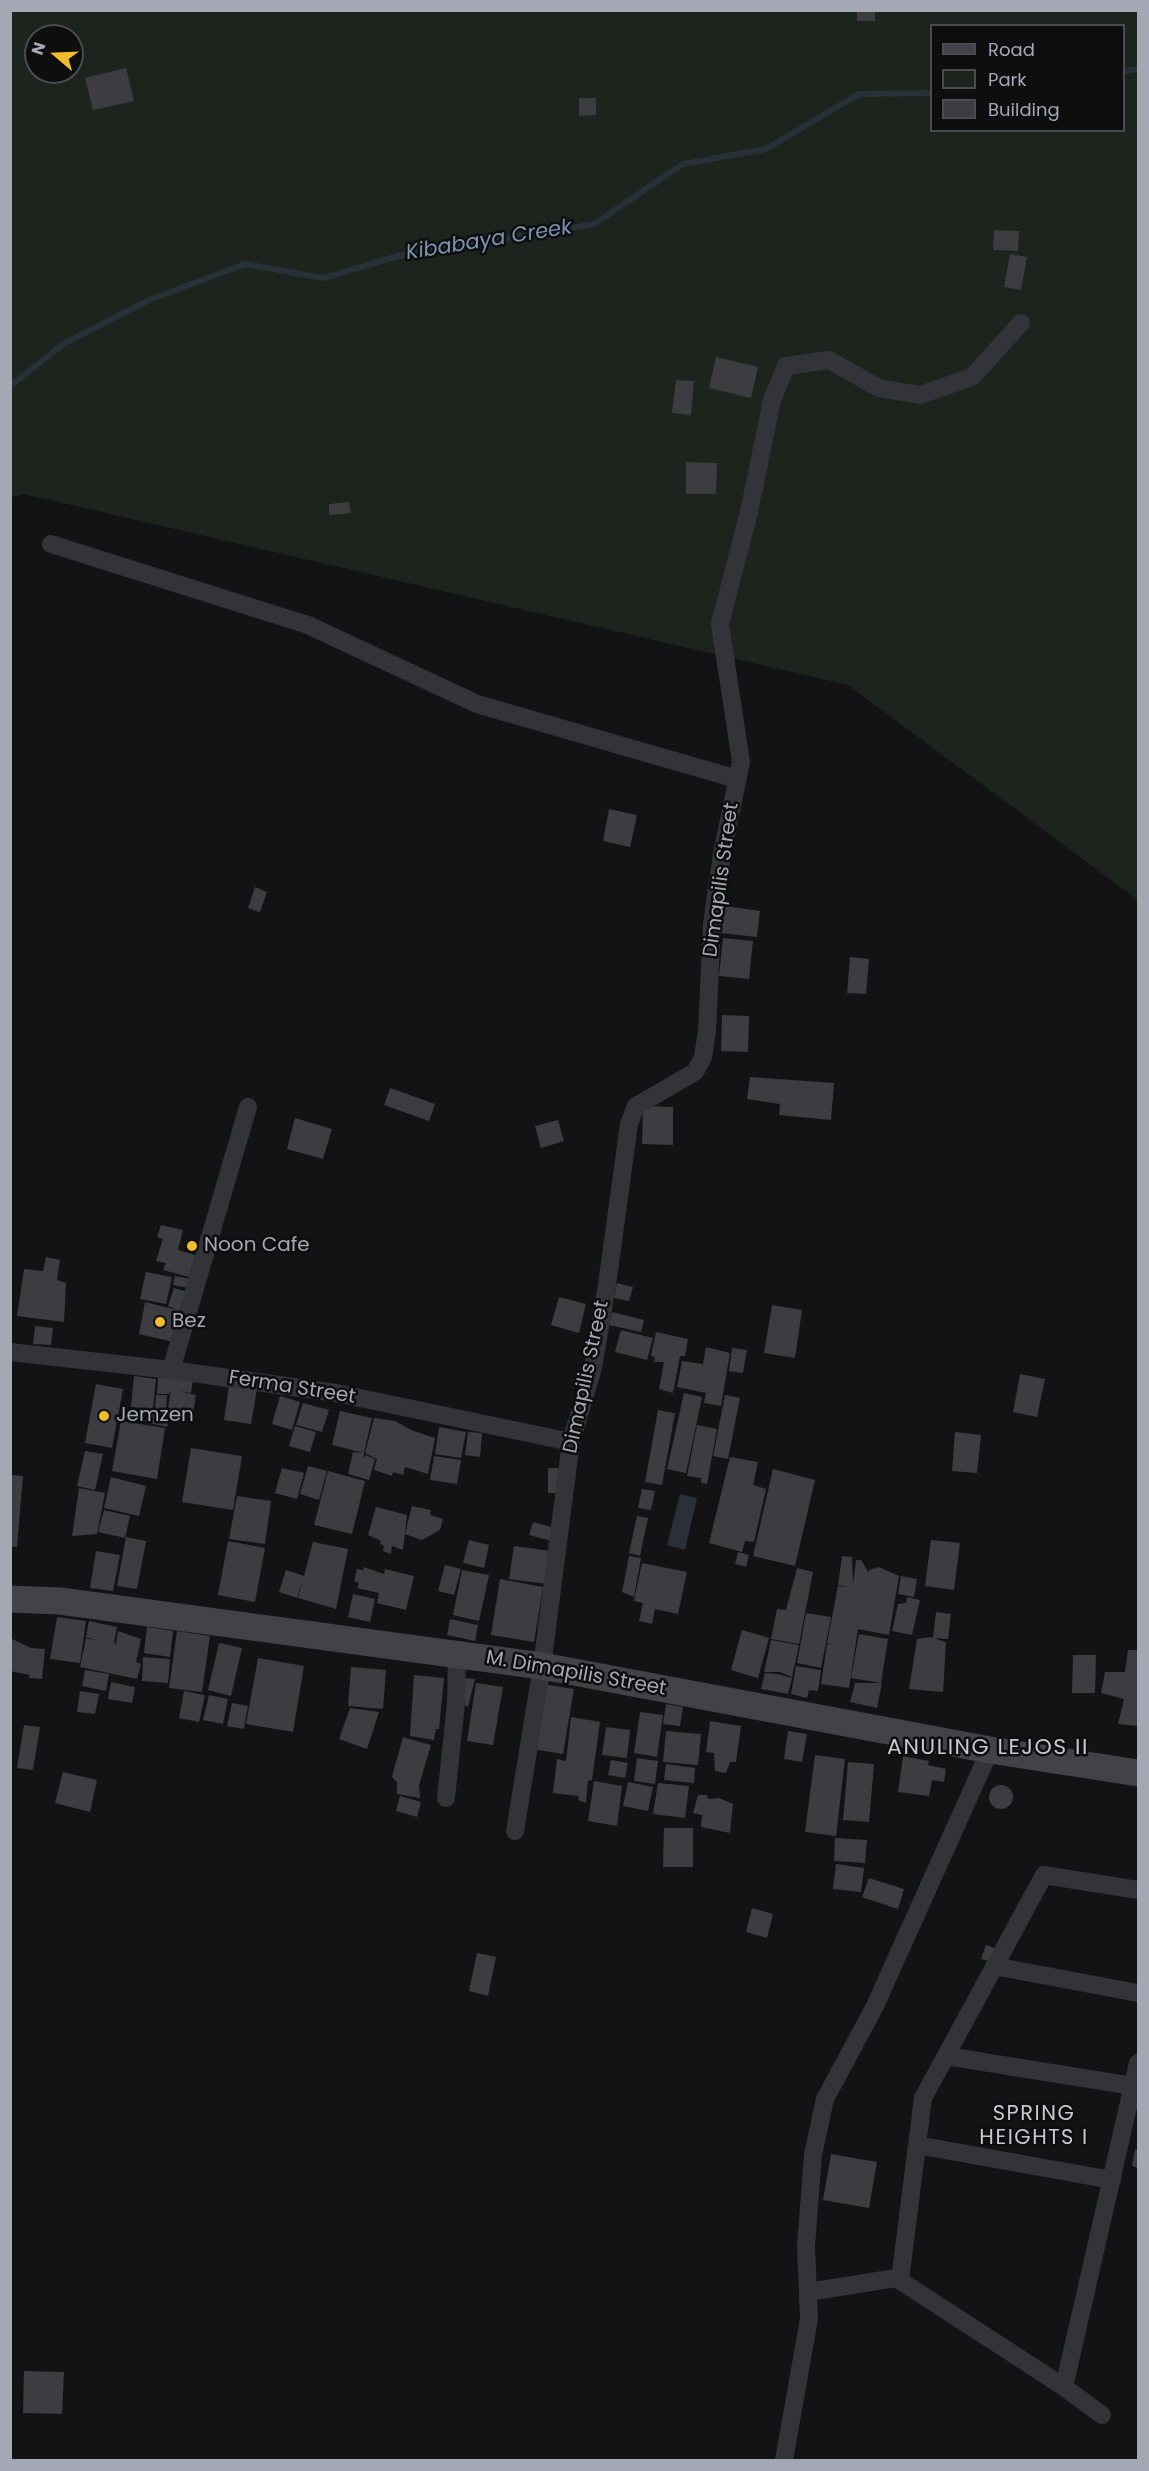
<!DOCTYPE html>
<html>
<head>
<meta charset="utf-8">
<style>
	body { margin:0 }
	#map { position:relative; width:1149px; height:2471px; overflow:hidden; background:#131214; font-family:Poppins,sans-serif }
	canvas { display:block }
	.frame { position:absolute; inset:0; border:12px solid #a4a8b5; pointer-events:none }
	.legend { position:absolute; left:930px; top:24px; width:195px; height:108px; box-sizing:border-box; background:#0e0e0f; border:2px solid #4a4c51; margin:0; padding:8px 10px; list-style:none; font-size:18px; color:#a4a8b5 }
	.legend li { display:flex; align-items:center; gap:12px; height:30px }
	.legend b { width:30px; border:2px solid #4a4c51 }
	.north { position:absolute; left:24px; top:24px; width:60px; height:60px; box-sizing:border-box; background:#0e0e0f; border:2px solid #4a4c51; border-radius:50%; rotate:289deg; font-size:16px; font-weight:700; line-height:24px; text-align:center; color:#a4a8b5 }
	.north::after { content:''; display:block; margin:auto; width:21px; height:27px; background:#f2bd2c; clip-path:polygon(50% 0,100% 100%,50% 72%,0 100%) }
</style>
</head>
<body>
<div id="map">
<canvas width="1149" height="2471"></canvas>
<div class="frame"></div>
<ul class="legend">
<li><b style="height:8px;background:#414349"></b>Road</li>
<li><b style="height:16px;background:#1d241e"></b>Park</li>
<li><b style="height:16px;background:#3d3d41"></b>Building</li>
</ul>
<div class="north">N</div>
</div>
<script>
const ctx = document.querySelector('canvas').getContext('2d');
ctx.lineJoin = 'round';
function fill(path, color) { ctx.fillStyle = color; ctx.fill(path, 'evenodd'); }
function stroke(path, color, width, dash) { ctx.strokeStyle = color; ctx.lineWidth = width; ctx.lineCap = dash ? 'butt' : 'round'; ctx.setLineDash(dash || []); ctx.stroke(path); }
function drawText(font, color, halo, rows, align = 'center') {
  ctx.font = font + ' Poppins,sans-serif'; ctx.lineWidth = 5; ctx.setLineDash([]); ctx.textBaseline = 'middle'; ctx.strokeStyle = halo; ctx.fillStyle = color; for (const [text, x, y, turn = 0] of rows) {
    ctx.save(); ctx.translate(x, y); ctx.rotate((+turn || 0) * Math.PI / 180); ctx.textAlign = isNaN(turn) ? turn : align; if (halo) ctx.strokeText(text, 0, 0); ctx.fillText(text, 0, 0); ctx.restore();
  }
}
fill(new Path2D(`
	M10,11H1138V900L848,685L24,494L11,497ZM932,26H1124V130H932ZM36,36H72V72H36Z`), '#1d241e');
fill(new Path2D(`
	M680,1494L697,1498L685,1550L667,1545Z`), '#293038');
stroke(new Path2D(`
	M1124,71L1138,69
	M10,386L65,343L149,300L245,264L323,278L433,246L505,239L594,224L683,164L766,149L859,94L932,93`), '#293038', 6);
fill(new Path2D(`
	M857,10H875V21H857Z
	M126,68L134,101L93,110L85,78Z
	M579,98H596V115L579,116Z
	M994,230L1019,231L1018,251L993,250Z
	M1010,254L1027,257L1021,290L1004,287Z
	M716,357L758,367L751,398L709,388Z
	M676,380L694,381L691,415L672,413Z
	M686,462L717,463L716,494H686Z
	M349,502L351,513L329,515V504Z
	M609,809L637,815L630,847L603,841Z
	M255,887L267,892L260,912L248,908Z
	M725,906L760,911L757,937L721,933Z
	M723,938L753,941L749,979L719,976Z
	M850,957L869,959L866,994L847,993Z
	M722,1015L749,1016L748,1052L721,1051Z
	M750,1077L834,1083L831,1120L779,1115L780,1104L747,1099Z
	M390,1088L435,1104L429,1121L384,1105Z
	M643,1106L673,1107V1145L642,1144Z
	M295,1118L332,1129L323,1159L287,1149Z
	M558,1120L564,1141L541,1148L535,1126Z
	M161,1225L183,1230L178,1250L195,1255L189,1277L163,1270L166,1263L156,1261L163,1239L157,1237Z
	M46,1257L60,1260L57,1280L66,1283L64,1322L17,1316L24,1269L43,1271Z
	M146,1272L172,1277L166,1304L140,1299Z
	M175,1276L195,1280L193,1289L173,1285Z
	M617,1283L633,1287L629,1301L614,1298Z
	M174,1288L188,1292L174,1342L139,1334L145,1302L177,1310L168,1306Z
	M559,1297L586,1304L579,1333L551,1325Z
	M772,1305L802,1310L795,1358L764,1353Z
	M612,1312L644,1320L641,1332L609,1325Z
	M35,1326L53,1328L51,1345L33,1344Z
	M621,1330L653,1338L647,1360L615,1352Z
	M656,1332L688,1339L685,1356H680L673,1393L659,1389L664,1362H654L655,1358L651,1355Z
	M706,1347L730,1353L721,1406L704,1403L706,1393L677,1387L682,1361L703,1364Z
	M732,1348L747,1350L743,1373L729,1371Z
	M1020,1374L1045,1379L1037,1417L1013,1412Z
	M134,1376L156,1379L153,1409L131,1407Z
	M163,1377L193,1380L191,1393L179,1391L196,1395L193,1413L168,1408L171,1390L169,1394H157L158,1378Z
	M230,1379L258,1383L251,1424L224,1420Z
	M96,1384L123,1389L112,1448L85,1443Z
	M684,1393L702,1397L686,1473L667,1469Z
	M156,1395H167L166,1411L155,1410Z
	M725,1395L740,1398L728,1459L713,1456Z
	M280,1396L300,1402L292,1430L272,1424Z
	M303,1403L329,1410L322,1432L296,1425Z
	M148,1410L170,1416L167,1427L145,1422Z
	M658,1410L675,1413L662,1485L645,1482Z
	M340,1411L372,1418L364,1453L332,1445Z
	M374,1418L395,1421L411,1430L435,1438L428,1474L405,1467L403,1475L393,1472L392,1476L374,1470L377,1459L365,1453Z
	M121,1421L165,1428L157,1479L112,1471Z
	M697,1425L717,1429L707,1484L701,1483V1478L687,1476Z
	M295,1426L316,1432L310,1452L289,1446Z
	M439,1427L466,1432L461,1458L435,1454Z
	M468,1432L482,1433L480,1457L465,1455Z
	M955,1432L981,1435L977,1473L952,1471Z
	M191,1448L242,1456L233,1510L182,1502Z
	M85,1451L103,1454L95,1490L77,1486Z
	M353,1452L364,1453L363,1459L365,1455L375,1459L369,1480L348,1474Z
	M434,1456L461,1460L457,1484L430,1480Z
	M730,1457L758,1462L753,1485L766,1489L754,1542L745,1541L742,1552L709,1543Z
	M308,1466L327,1471L319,1500L300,1494Z
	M282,1468L304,1473L297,1499L275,1493Z
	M548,1468H564V1493H548Z
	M773,1469L815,1480L795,1566L753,1556Z
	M328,1471L365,1481L352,1534L314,1525Z
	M10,1475L23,1476L17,1547L10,1546Z
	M111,1477L146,1486L139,1516L104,1508Z
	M79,1488L105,1493L97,1534L72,1536Z
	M642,1489L655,1491L651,1510L638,1508Z
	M237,1496L271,1501L265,1544L229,1539Z
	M412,1506L431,1510L430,1515L443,1519L440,1530L422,1540L405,1534Z
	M376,1507L407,1515L403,1550L392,1546L391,1554L383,1551L384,1546L380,1544L381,1541L368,1535Z
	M104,1510L130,1516L125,1538L98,1532Z
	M637,1516L648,1518L640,1556L629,1553Z
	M533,1522L555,1528L551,1541L529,1535Z
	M126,1537L146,1541L137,1589L117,1586Z
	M469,1540L489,1545L484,1568L463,1563Z
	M931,1540L960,1543L954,1590L925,1586Z
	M228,1541L265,1548L255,1602L218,1595Z
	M313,1542L348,1549L336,1609L298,1598L303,1579L297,1598L279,1592L286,1570L304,1576Z
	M514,1546L551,1551L547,1584L509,1579Z
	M96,1551L120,1555L113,1591L90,1588Z
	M738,1552L749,1555L746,1567L735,1564Z
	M629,1556L641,1558L634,1597L622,1592Z
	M842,1556L852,1557L853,1584L856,1560H861L869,1573V1570L879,1567L899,1576L889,1635L858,1629L849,1688L821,1684L827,1644L835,1645L827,1643L838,1586L852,1588L838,1585Z
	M642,1563L687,1572L678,1614L655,1609L652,1624L639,1621L643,1603L634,1601Z
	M445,1565L461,1569L454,1595L438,1591Z
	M364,1567L384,1574L385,1569L414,1576L406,1610L377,1603L379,1593L357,1588L359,1583L354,1581L357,1569L363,1570Z
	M797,1568L813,1572L799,1644L771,1639L777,1609L786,1610Z
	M462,1570L489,1575L479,1621L453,1615Z
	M901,1576L917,1579L914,1597L898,1594Z
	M500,1579L543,1587L534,1642L491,1635Z
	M353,1594L375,1599L370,1622L348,1617Z
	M907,1597L920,1600L912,1635L892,1631L898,1604L906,1603Z
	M936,1612L951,1614L948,1639L933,1638Z
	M806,1613L831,1617L821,1668L797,1663Z
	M57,1617L86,1621L80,1663L50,1659Z
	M450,1619L478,1625L475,1641L447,1635Z
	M89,1621L117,1627L114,1643L116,1644L118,1631L141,1639L136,1662L141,1664L137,1679L80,1667L86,1638L99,1641L86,1637Z
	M147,1627L173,1631L170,1657L144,1653Z
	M742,1630L769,1638L758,1678L731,1670Z
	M177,1631L210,1636L202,1692L169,1688Z
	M859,1634L888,1639L881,1683L851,1678Z
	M930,1637L946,1642L943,1692L909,1689L917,1639Z
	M10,1638L31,1648L45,1649L42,1679L29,1678L30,1675L10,1671Z
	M771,1640L799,1645L792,1677L780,1672H764Z
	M219,1643L242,1648L231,1696L208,1690Z
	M1128,1650H1138V1726L1118,1724L1124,1699L1101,1693L1105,1672H1125Z
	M1073,1655H1096L1095,1693H1072Z
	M143,1657L170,1659L168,1683L142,1681Z
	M258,1658L304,1666L293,1732L246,1724Z
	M796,1666L821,1670L818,1691L809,1690L807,1698L791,1694Z
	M351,1667L386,1670L383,1709L348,1706Z
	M85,1670L109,1674L106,1691L82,1686Z
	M765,1673L778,1674L792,1678L788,1694L761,1689Z
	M414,1675L444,1678L439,1729H436L434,1740L410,1736Z
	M463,1678L475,1679L468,1707L463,1704Z
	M111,1682L135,1687L132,1703L108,1699Z
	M476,1683L503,1687L493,1745L467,1741Z
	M855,1683H882L877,1708L850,1702Z
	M542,1684L574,1689L563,1754L532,1749Z
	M80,1691L99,1694L95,1714L77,1712Z
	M184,1691L205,1695L199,1722L179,1718Z
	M209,1695L228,1699L223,1724L203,1720Z
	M232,1703L248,1706L244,1729L227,1726Z
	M666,1704L683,1707L680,1726L663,1724Z
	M350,1708L379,1712L367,1749L339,1739Z
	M640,1712L663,1715L657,1757L634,1753Z
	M571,1717L600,1722L592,1780L588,1781L586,1803L578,1800L579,1796L553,1793L557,1759L566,1761Z
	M710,1721L741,1726L736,1762H730L726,1773L715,1771L714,1753L706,1752Z
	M24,1725L40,1727L33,1770L17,1768Z
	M606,1727L630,1730L627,1758L602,1755Z
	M666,1731L701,1734L698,1765L663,1762Z
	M788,1731L807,1734L802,1762L784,1759Z
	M403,1737L431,1745L419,1785L420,1798L397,1794V1782L392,1777Z
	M815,1755L845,1759L836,1836L805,1832Z
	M903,1756L929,1761L928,1765L946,1769L944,1782L932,1780L929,1796L898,1792Z
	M637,1758L658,1761L655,1784L634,1781Z
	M611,1760L628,1763L625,1778L608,1775Z
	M848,1762L874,1764L869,1822L843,1820Z
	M666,1764L695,1768L694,1783L664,1780Z
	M63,1772L97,1780L90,1812L55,1803Z
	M594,1781L622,1786L617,1826L588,1821Z
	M628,1782L653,1787L648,1811L623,1806Z
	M658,1783L689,1786L685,1818L653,1814Z
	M989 1797a12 12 0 1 1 24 0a12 12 0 1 1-24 0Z
	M698,1795H707L708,1799L719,1798L733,1804L730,1833L701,1827L702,1815L693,1813Z
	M400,1796L421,1802L417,1817L396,1811Z
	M664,1828H693V1867H663Z
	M835,1838L867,1840L865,1863L834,1861Z
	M836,1864L864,1868L861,1892L833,1889Z
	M869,1878L904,1889L898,1909L862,1897Z
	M752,1908L773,1914L767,1938L746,1932Z
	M986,1945L997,1949L993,1962L981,1959Z
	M477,1953L496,1957L488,1996L469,1991Z
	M1135,2149L1138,2150V2168L1132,2166Z
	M831,2154L877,2162L869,2208L823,2200Z
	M24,2371L64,2372L62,2414L23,2413Z`), '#3d3d41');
stroke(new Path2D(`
	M51,544L308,625L477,704L737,779
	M10,1352L171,1370L336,1393L571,1442
	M171,1370L248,1107
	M446,1798L456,1703L457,1654
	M515,1831L542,1666L571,1442L593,1368L607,1285L629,1124L636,1106L695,1072L703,1057L707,1031L712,924L722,854L741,762L720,624L749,512L772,400L786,366L829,360L879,388L920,395L972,377L1021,323
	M994,1966L1138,1993
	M946,2056L1133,2086
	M917,2145L1112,2180
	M900,2280L923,2098L1044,1875L1138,1890
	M808,2292L896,2278L1064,2387L1102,2415
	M1064,2387L1138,2063
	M784,2460L809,2319L806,2246L813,2155L825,2099L875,2006L990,1750`), '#333439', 18);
stroke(new Path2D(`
	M10,1599L60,1601L542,1666L990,1750L1138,1773`), '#414349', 27);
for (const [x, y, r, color] of [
	[192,1246,6,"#f2bd2c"],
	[160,1322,6,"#f2bd2c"],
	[104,1416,6,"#f2bd2c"]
]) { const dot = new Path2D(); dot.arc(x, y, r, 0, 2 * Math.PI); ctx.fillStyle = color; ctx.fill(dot); stroke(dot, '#0e0e0f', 2); }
drawText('20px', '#a4a8b5', '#0e0e0f', [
	["Dimapilis Street",722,880,-82],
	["Dimapilis Street",587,1377,-78],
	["Ferma Street",292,1388,9],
	["M. Dimapilis Street",576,1674,10]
]);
drawText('20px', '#a4a8b5', '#0e0e0f', [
	["Noon Cafe",204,1246],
	["Bez",172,1322],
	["Jemzen",116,1416]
], 'left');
drawText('italic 21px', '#7a93b1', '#0e0e0f', [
	["Kibabaya Creek",489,241,-9]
]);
ctx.letterSpacing = '1.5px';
drawText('21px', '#c5c7d1', '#0e0e0f', [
	["SPRING",1034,2115],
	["HEIGHTS I",1034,2139]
]);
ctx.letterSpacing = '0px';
ctx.letterSpacing = '1.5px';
drawText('22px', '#c5c7d1', '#0e0e0f', [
	["ANULING LEJOS II",988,1748]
]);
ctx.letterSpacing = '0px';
</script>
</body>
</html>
